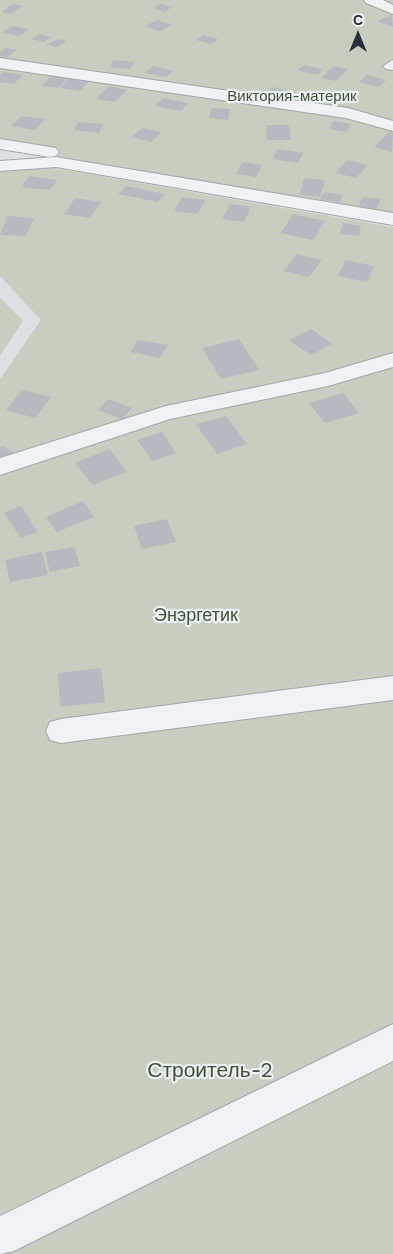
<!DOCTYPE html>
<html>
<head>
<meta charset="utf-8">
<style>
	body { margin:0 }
	#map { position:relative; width:393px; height:1254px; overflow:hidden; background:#dde1e5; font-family:"Work Sans",sans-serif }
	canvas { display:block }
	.north { position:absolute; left:333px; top:10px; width:50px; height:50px; -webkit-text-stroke:4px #ecf0f3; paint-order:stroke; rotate:0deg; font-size:14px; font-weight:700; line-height:20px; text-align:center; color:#283139 }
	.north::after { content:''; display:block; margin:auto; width:18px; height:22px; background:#283139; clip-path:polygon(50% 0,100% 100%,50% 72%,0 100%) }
</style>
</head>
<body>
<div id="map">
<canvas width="393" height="1254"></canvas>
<div class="north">С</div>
</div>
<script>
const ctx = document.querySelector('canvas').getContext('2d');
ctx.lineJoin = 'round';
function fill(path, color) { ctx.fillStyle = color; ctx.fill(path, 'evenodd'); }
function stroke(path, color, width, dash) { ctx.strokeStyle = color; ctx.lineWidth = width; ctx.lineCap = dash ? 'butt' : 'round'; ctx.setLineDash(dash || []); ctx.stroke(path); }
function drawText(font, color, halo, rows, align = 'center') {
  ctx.font = font + ' "Work Sans",sans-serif'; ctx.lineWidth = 4.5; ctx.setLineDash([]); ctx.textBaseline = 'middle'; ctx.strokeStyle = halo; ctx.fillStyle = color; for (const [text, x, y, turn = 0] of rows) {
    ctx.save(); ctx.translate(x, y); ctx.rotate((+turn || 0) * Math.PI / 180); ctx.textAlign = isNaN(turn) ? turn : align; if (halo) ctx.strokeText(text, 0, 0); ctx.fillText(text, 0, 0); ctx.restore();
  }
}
fill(new Path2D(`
	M0,0H393V213L0,148Z
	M42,166L393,227V1254H0V379L41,320L0,276V171L3,168Z
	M0,298L23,321L0,356Z`), '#c5cebf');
fill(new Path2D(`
	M13,4L23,6L11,14L2,12Z
	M161,4L172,7L164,12L153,8Z
	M392,15L393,27L377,21Z
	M157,20L172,25L159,31L145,26Z
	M12,26L29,29L19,36L2,32Z
	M39,34L52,37L44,42L31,39Z
	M203,35L218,39L211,44L196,40Z
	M58,39L67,41L56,47L47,44Z
	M5,48L17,50L7,57L0,56V52Z
	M114,60L135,62L130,69L109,67Z
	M304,65L323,69L318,75L298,70Z
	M153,66L173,71L166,77L145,73Z
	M333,66L348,69L336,81L322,78Z
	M3,72L23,75L14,84L0,82V75Z
	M53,74L69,76L58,88L42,86Z
	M367,75L386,80L378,87L359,82Z
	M69,78L89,81L80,91L60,88Z
	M109,86L127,90L115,102L96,99Z
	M273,87L294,93L285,100L264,94Z
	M163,98L188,103L181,111L155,106Z
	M212,108L230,109L228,120L209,118Z
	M21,116L45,119L35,130L11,126Z
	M333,121L351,124L347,132L329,129Z
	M78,122L103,124L99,133L74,130Z
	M266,125H289L291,140H267Z
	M142,128L161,132L151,142L132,137Z
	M389,132L393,133L392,152L374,147Z
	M278,149L303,153L298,163L272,159Z
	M347,160L368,165L356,178L336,173Z
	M242,162L262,165L256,177L236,174Z
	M29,176L57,180L50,190L21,187Z
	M304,178L325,180L320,197L300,195Z
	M126,186L165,194L158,202L118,194Z
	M324,192L343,195L340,202L320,199Z
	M182,197L205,200L198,214L174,211Z
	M362,197L380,199L377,210L358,208Z
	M75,198L101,202L90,218L64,214Z
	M230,204L251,207L244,222L222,219Z
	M293,214L325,221L313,240L281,233Z
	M8,216L34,218L26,236L0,235Z
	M343,223L361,226L359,236L340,234Z
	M297,254L322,260L309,277L284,271Z
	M346,260L374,266L367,282L338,276Z
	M311,329L332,344L311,355L289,340Z
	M239,339L259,370L221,379L202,348Z
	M138,340L168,345L160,358L131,352Z
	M22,390L51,397L35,418L6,410Z
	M343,393L359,413L325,423L309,403Z
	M108,399L132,408L122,419L98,410Z
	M226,416L247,444L217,454L196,424Z
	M162,432L176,453L152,461L137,440Z
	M2,445L21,457L0,473V447Z
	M109,449L127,471L93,485L75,463Z
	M83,501L94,517L57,532L46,517Z
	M21,506L38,532L21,538L4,513Z
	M167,519L176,542L142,549L134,526Z
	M74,547L80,566L50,572L45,552Z
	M42,552L48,575L10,582L5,560Z
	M101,668L105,702L60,707L58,673Z`), '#b5bbc1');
const minor = new Path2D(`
	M364,0H383L393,5V14L366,3Z
	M0,58L348,108L393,121V131L346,118L0,68Z
	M393,60V70L386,69L383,66Z
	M0,139L50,147L56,148L59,152L56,156L50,157L0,149Z
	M56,157L393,213V225L56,167L0,171V161Z
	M393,353V367L328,386L170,419L0,475V458L166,406L325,373Z
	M393,676V700L61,743L50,740L46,731L50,722L61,719Z
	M393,1024V1061L14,1251L0,1254V1216Z`);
stroke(minor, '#a3a9ae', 2);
fill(minor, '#eff1f4');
drawText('15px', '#415437', '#ecf0f3', [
	["Виктория-материк",292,97]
]);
drawText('18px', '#415437', '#ecf0f3', [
	["Энэргетик",196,616]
]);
drawText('21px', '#415437', '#ecf0f3', [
	["Строитель-2",210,1071]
]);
</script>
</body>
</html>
